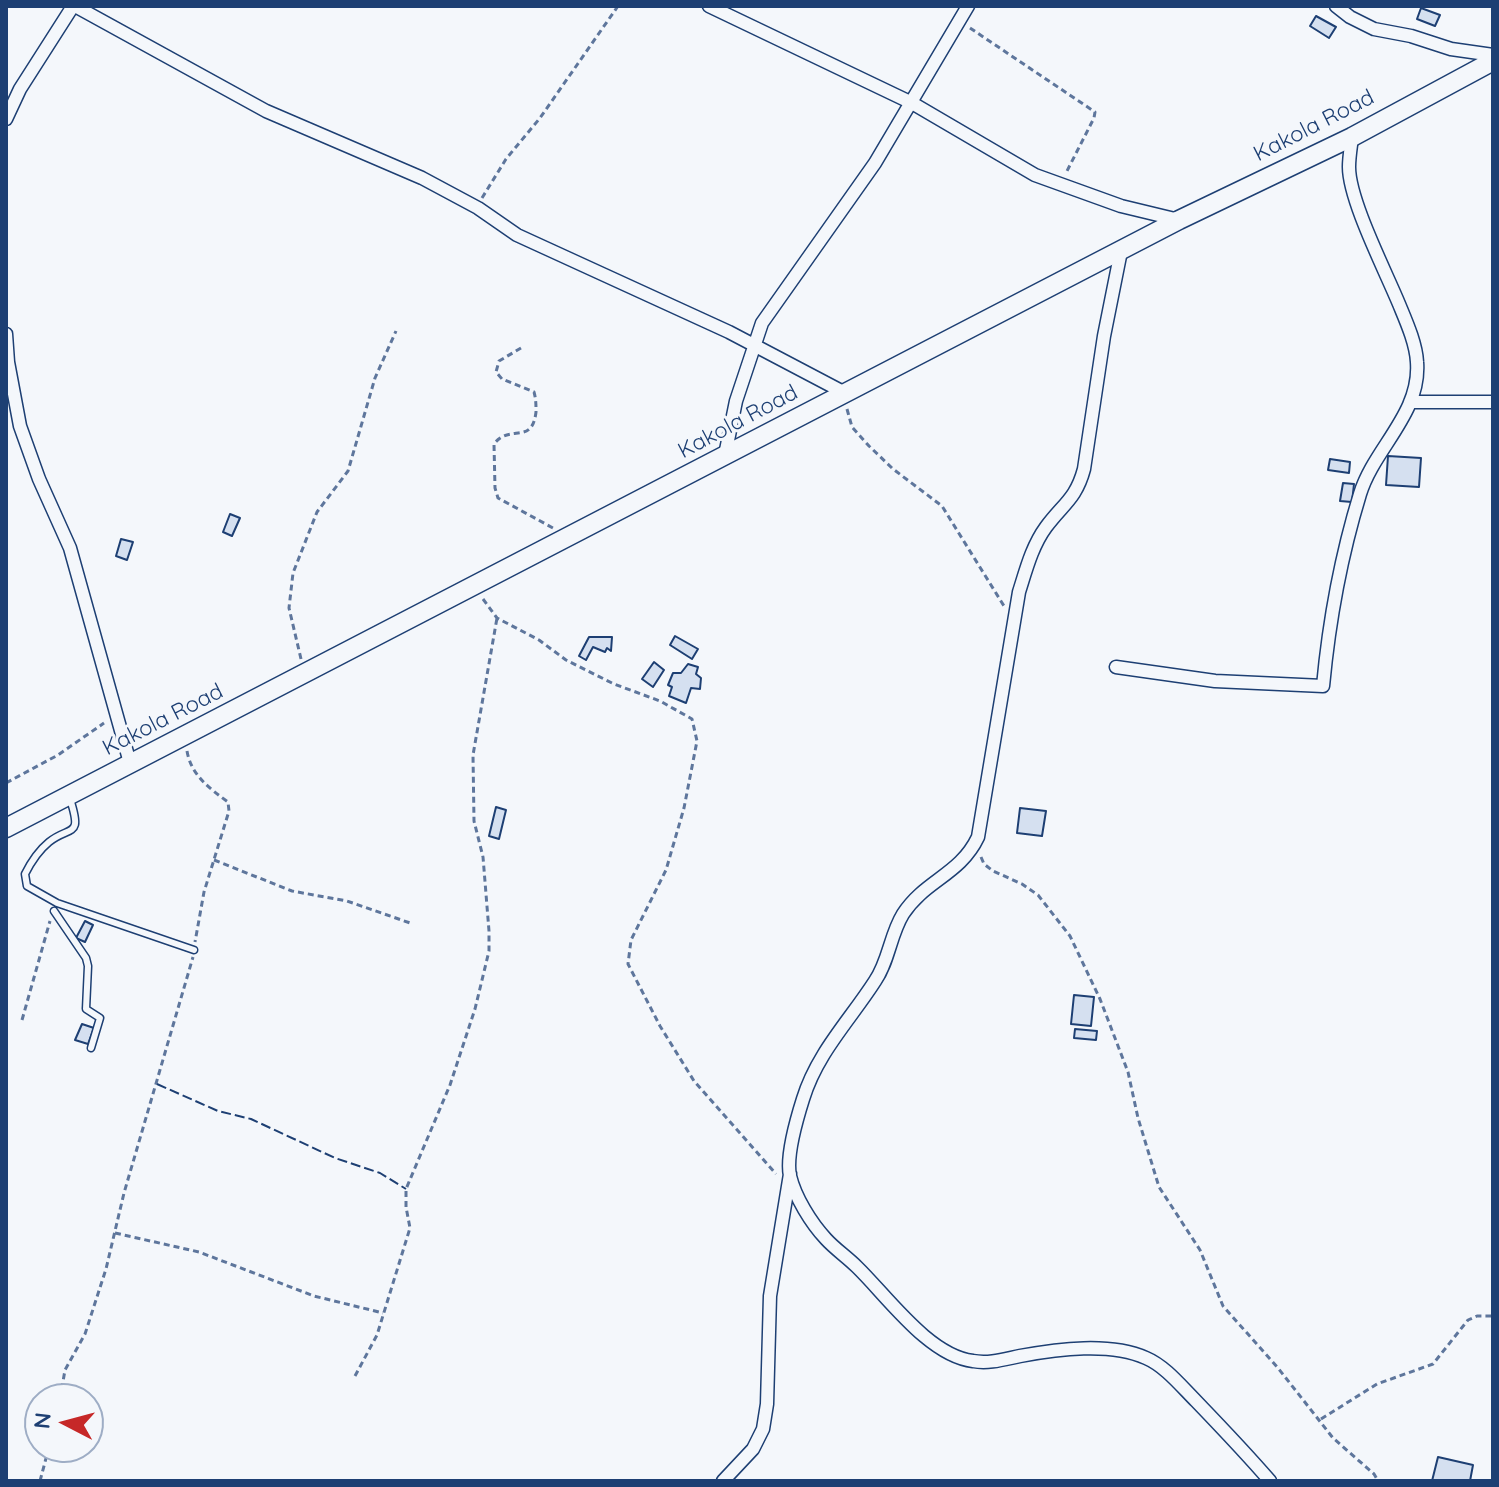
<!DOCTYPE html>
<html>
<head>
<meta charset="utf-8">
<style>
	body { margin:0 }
	#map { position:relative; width:1499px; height:1487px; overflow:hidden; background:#f4f7fb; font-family:Quicksand,sans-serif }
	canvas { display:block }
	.frame { position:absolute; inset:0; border:8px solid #1d3f73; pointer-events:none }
	.north { position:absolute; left:24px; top:1383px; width:80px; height:80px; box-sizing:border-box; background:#f4f7fb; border:2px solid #9eadc5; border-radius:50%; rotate:276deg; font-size:22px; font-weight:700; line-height:32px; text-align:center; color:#1d3f73 }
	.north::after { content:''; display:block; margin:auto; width:28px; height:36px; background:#c62828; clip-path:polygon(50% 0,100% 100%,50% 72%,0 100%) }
</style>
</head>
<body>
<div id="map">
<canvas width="1499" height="1487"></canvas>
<div class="frame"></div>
<div class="north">N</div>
</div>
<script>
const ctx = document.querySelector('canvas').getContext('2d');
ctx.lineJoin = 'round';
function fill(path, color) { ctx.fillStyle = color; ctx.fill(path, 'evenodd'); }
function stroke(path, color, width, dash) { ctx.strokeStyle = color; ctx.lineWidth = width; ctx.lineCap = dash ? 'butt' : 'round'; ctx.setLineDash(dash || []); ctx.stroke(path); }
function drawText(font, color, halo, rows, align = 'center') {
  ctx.font = font + ' Quicksand,sans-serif'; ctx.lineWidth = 6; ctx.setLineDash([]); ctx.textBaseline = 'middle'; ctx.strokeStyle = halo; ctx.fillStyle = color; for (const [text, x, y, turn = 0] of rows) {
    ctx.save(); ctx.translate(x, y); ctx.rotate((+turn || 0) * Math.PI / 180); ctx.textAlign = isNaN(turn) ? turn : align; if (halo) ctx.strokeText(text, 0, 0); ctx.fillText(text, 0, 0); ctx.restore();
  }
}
const building = new Path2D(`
	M1421,8L1440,15L1435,26L1417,19Z
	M1316,16L1336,27L1329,38L1310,26Z
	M1388,456L1421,458L1419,487L1386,485Z
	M1330,459L1350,462L1349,473L1328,470Z
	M1343,483L1354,484L1352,502L1340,501Z
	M230,514L240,518L232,536L223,532Z
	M121,539L133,542L127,560L116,556Z
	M675,636L698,649L692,659L670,645Z
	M589,637H612L611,651L607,648L605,652L593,647L586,660L579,656Z
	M654,662L664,670L653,687L642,679Z
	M688,664L698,667L696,674L701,678L700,689L691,688L686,703L669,696L672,687L668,685L673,673H681Z
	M496,807L506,810L499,839L489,836Z
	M1020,808L1046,811L1042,836L1017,833Z
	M85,921L93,925L85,942L76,938Z
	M1074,995L1094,997L1091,1026L1071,1024Z
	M82,1024L94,1028L88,1044L75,1040Z
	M1075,1029L1097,1031L1096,1040L1074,1038Z
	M1438,1457L1473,1465L1470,1481H1432Z`);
fill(building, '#d5e0f0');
stroke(building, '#1d3f73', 2);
const service = new Path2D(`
	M70,799C83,839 70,825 49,842C38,851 31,862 25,874L27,886L57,903L194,950
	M54,911L86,958L88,966L86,1009L100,1018L91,1048`);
const minor = new Path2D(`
	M75,6L266,111L422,178L478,208L517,235L729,332L845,393
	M709,6L912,103L1035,175L1121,206L1179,220
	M1336,6L1350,17L1374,29L1411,36L1451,49L1493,55
	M6,119L20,89L73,6
	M1121,251L1104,336L1084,469C1076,499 1063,504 1046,527C1032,546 1026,570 1019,592L978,837C960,875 925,880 903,914C890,935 889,961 875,981C850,1020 817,1053 803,1099C797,1118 786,1157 790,1176C795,1197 811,1223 826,1239C835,1249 847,1257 857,1267C887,1296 929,1356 973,1361C989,1364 1005,1359 1020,1356C1058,1349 1110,1342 1146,1358C1165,1366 1181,1386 1196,1401C1221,1427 1246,1453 1270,1481
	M6,334L8,362L20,426L39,479L70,548L130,763
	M1410,402H1493
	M725,455L736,401L762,323L875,163L968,6
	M1116,667L1215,681L1323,686C1329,622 1341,556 1360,494C1374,448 1421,414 1417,362C1416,343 1406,321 1399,304C1385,270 1349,200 1349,167C1349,157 1351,146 1352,137
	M723,1481L753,1449L763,1429L767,1404L770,1296L790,1174`);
const secondary = new Path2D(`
	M6,828L1179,220L1352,137L1493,61`);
stroke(service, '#1d3f73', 9);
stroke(minor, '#1d3f73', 15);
stroke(secondary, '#1d3f73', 21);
stroke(new Path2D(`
	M970,28L1095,112L1094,118L1067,171
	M482,198L506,159L540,118L618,6
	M521,348L499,361L496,372L502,379L534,392C536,399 536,405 536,412C532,446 510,423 494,444L495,488L498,498L553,528
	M847,409L852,427L869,446L893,469L942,506L1004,606
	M483,599L497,618L539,640L566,660L614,684L660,701L692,719L697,741L684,808L666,870L631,940L628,964L660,1026L694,1081L776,1174
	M301,659L289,608L293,573L317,512L348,471L375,378L396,331
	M187,751C191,775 209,788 228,802L229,811L204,892L195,942
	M6,783L58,755L104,723
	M981,857L984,864L993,871L1022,884L1038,895L1070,936L1100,999L1128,1072L1138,1118L1159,1187L1200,1250L1223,1306L1278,1368L1333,1438L1374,1474L1378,1481
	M214,860L292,891L347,901L413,924
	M22,1020L50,921
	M115,1233L199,1252L314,1296L383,1313
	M355,1376L377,1335L410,1228L406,1207V1189L450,1085L475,1009L489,951V931L483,857L474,821L473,755L497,618
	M60,1399L65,1370L85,1334L106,1269L124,1193L193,957
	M1321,1419L1377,1384L1433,1364L1468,1320L1477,1316H1493
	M40,1481L49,1447`), '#5e769c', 3, [6, 4]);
stroke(service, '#f4f7fb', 6);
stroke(minor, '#f4f7fb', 12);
stroke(secondary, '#f4f7fb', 18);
stroke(new Path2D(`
	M157,1084L218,1111L251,1119L335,1158L380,1173L406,1189`), '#1d3f73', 2, [10, 4]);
drawText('22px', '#1d3f73', '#f4f7fb', [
	["Kakola Road",1314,126,-27],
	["Kakola Road",738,422,-28],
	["Kakola Road",163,720,-27]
]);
</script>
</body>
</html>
